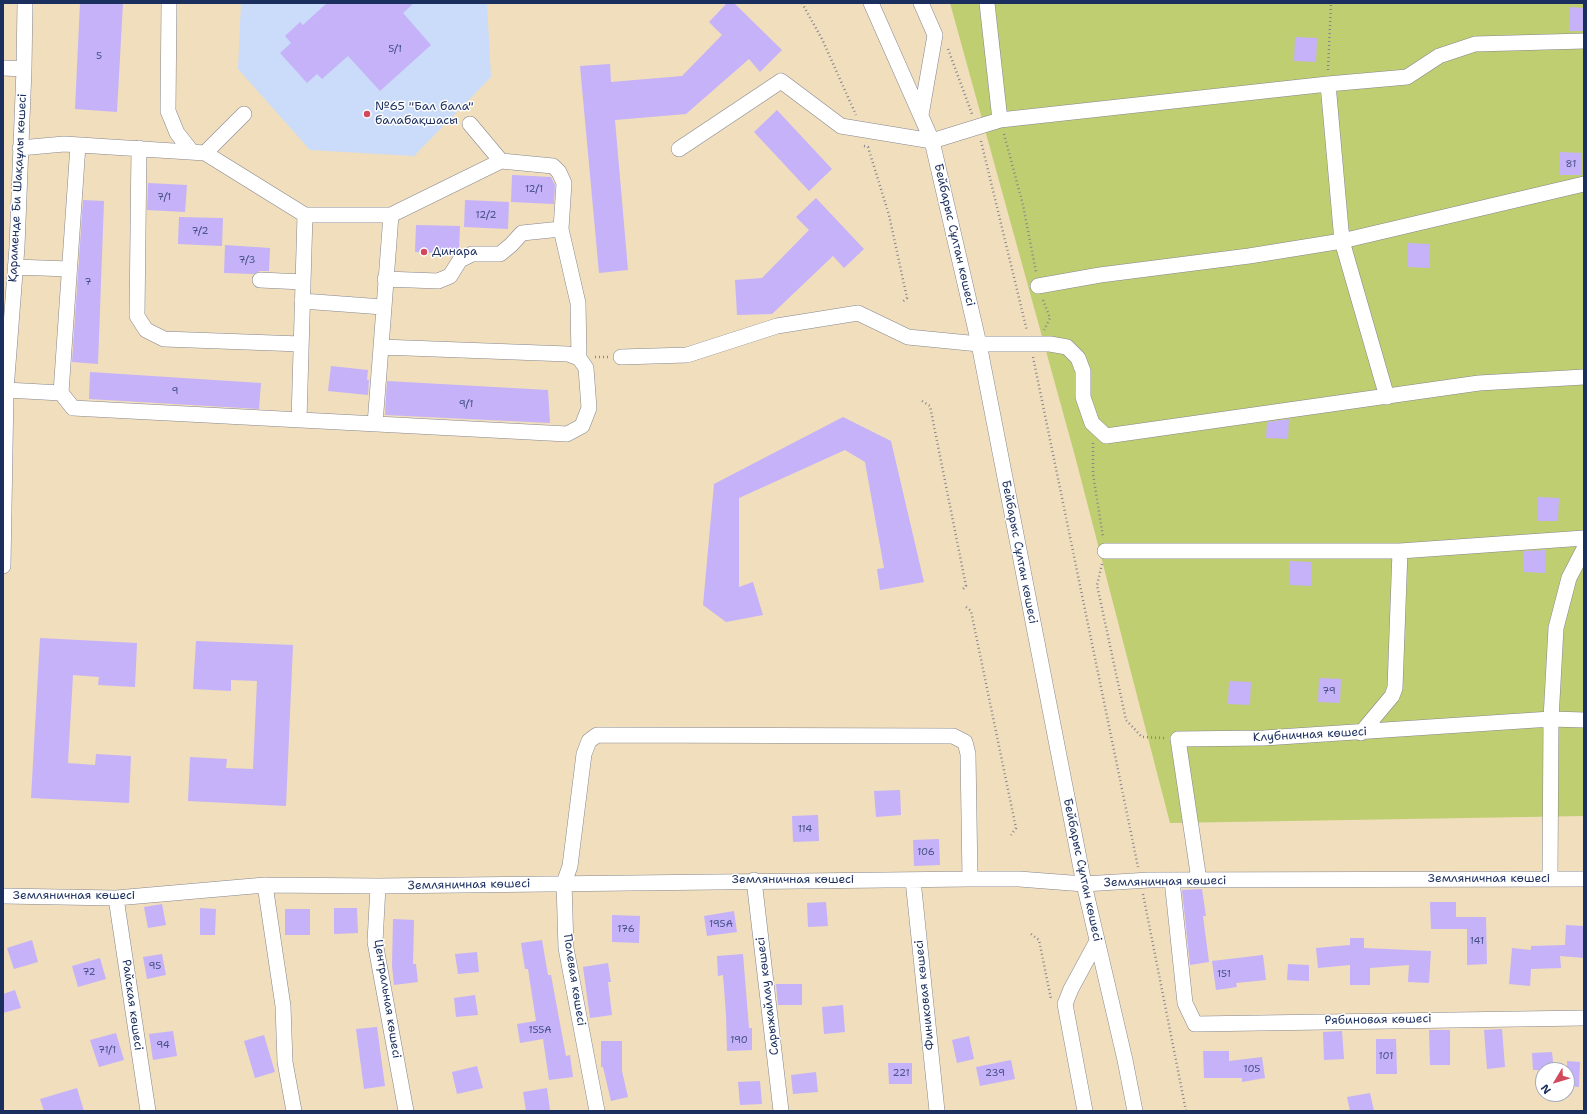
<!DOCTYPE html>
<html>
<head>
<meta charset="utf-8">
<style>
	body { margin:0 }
	#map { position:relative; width:1587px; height:1114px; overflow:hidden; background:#f0debd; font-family:"Shantell Sans",sans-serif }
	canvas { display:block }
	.frame { position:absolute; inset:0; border:4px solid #1b2f5e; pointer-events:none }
	.north { position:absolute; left:1535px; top:1062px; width:40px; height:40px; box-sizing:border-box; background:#fff; border:1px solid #a4acbf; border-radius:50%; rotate:232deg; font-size:11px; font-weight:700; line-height:16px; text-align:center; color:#1b2f5e }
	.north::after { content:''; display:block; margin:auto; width:14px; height:18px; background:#d1495b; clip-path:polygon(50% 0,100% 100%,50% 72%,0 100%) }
</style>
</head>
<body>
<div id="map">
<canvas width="1587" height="1114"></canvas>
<div class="frame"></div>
<div class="north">N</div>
</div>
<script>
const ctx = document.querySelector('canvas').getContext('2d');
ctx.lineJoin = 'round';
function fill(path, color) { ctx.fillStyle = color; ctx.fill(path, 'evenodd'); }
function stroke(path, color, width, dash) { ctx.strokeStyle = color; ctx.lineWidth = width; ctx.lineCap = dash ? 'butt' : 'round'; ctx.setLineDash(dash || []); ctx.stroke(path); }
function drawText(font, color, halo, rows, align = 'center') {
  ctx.font = font + ' "Shantell Sans",sans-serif'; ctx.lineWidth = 3; ctx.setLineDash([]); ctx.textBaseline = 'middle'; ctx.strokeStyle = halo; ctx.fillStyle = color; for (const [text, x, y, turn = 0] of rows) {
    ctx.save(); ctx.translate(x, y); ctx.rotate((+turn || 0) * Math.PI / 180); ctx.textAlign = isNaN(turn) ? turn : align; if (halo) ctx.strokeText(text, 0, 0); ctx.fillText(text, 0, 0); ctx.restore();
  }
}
fill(new Path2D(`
	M241,3H487L491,77L414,156L310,150L238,69Z`), '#cadcf9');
fill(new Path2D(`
	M950,3H1584V816L1170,823L1075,456Z`), '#bfce70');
fill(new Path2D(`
	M80,3H123L117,112L75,109Z
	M327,3H414L403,13L431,45L380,91L348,56L322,79L317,74L307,83L280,53L291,43L285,36L300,22L303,25Z
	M727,3H734L782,50L760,72L749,59L686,114L615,120L628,270L599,273L580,66L610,64L611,82L682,76L722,35L709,22Z
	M1570,7L1584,8V31H1569Z
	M1295,37L1317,38L1316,62L1294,61Z
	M777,110L832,169L809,191L754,132Z
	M1560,152L1582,153L1581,175H1559Z
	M512,175L551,177L555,185L554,204L511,202Z
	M148,183L187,185L185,212L147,210Z
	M816,198L864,249L844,268L833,256L772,314L737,315L735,280L762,278L809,230L796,217Z
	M83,200L104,201L98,364L72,362Z
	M465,200L509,202L508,229L464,227Z
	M179,217L223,218L222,246L178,244Z
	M416,225L460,226L459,251L454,254L415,252Z
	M1408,243L1430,244L1429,268L1407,267Z
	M225,245L270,248L269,271H260L254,274L224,273Z
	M331,366L368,370L367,380H369L368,395L328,391Z
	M90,372L261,383L259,409L89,399Z
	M387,381L548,390L550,423L385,415Z
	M843,417L891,441L924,582L880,590L877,569L884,568L865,462L845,450L739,498V587L753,582L763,615L726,622L703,605L714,484Z
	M1289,419L1288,439L1266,438L1267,422Z
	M1538,497L1559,498L1558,521H1537Z
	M1546,550L1545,573L1523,572L1524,551Z
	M1290,561L1312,562L1311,586L1290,585Z
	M40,638L137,643L135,687L98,685L99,677L73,675L68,763L95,765L96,754L131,756L129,803L31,798Z
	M196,641L293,645L286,806L188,801L190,757L227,759L226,768L253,769L257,681L231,680V691L193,689Z
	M1319,678L1341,679L1340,703L1318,702Z
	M1229,681L1251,682L1250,705L1228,704Z
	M900,790L901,815L876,817L874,791Z
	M818,815L819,841L793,842L792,816Z
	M939,839L940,865L914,866L913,840Z
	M1202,889L1206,916H1203L1209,962L1190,965L1182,890Z
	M826,902L828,926L808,927L807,903Z
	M1430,902H1456V917H1486L1487,964L1467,965V929H1431Z
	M162,904L166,925L148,928L144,907Z
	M200,908L216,909L215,935H200Z
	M334,908H357L358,933L334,934Z
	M285,909H310V935H285Z
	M734,911L737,932L707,936L704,916Z
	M612,915L640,916L639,943L612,942Z
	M393,919L414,920L413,964H416L418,982L394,985L392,966Z
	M1566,925L1584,926V958L1560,956L1561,968L1531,969L1530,986L1509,984L1512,948L1531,950V946L1565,945Z
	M1350,938H1364V948L1431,951L1429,983L1408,982L1409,965L1370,968V985H1350V965L1318,968L1316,948L1350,945Z
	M32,940L38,962L14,969L7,948Z
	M542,940L548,975H551L566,1056L570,1055L573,1077L549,1080L543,1039L520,1043L517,1024L536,1021L528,969H525L521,943Z
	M477,952L479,972L458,974L455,954Z
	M162,954L166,975L147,979L143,957Z
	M743,954L749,1028H752V1050L727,1051L726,1014L723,975L718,976L717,956Z
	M1263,955L1266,980L1236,983L1237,987L1216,990L1212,961Z
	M100,958L106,979L78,987L72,966Z
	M608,963L611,982H608L612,1015L590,1018L583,967Z
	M1288,964L1309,965V981L1287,980Z
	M776,984H802V1005H778Z
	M15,990L21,1008L3,1013V994Z
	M475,995L478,1015L456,1017L454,998Z
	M843,1005L845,1032L824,1034L822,1007Z
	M377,1027L385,1086L364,1089L356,1029Z
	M1502,1029L1505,1067L1487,1069L1484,1030Z
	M1429,1030H1450V1065H1430Z
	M173,1031L177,1056L153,1060L149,1034Z
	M1342,1031L1344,1059L1324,1060L1323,1032Z
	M116,1033L124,1060L99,1067L90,1040Z
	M264,1035L275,1072L255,1078L244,1041Z
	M969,1036L974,1059L957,1063L952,1040Z
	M1376,1039H1396L1397,1074H1376Z
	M601,1041H622V1071L628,1097L611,1101L603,1067H601Z
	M1203,1051H1229V1061L1262,1057L1265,1078L1242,1082V1078H1204Z
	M1552,1052L1554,1070H1533L1532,1053Z
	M1011,1060L1015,1079L980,1086L976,1067Z
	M1567,1061L1580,1062L1579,1087L1567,1086Z
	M888,1063H912V1084H889Z
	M477,1066L483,1088L457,1094L452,1072Z
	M816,1072L818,1092L793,1094L791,1075Z
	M760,1081L762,1104L740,1105L738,1082Z
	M77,1088L84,1111H44L40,1099Z
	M547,1088L550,1110L526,1111L523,1092Z
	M1370,1093L1374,1111H1350L1347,1097Z`), '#c5b2f9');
const minor = new Path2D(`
	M169,3L168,111L177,133L192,152
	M871,3L932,141L979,344L1084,884L1125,1060L1135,1111
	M987,3L1000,120
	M3,68L24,69
	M1328,84L1407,77L1439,56L1475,44L1584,41
	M921,115L935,35L921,3
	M78,145L61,393L73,408L567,434L582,426L589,408L586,368L579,358L568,354L381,347L391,215
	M20,148L64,144L205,153L305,215H391L501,161L470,124
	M139,148L137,316L146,330L164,339L301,344
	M679,149L781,81L841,126L932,141L1000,120L1328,84L1342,241L1387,397
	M205,153L244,114
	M501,161L553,166L559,172L564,183L561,229L578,303L579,358
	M15,267L69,269
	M385,279L438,281L450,276L460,260L472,254H500L511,245L522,233L561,229
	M260,280L303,282
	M1038,286L1100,275L1249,256L1342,241L1584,184
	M302,301L383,307
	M621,357L687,355L777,326L858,313L908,337L979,344H1050L1067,347L1078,358L1083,371V397L1092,423L1106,436L1479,383L1584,377
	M6,390L61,393
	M299,420L305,215
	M375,424L381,347
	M1105,551H1400L1584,538
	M3,566L6,390L17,247L24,69L25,3
	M1361,733L1392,696L1395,688L1400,551
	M1550,879L1551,719L1556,628L1569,578L1584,549
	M754,880L781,1111
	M913,880L937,1111
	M1172,880L1185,1003L1195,1024L1584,1018
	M1199,880L1178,739L1264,738L1551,719L1584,720
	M265,885L283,1006L285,1062L294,1111
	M378,886L375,942L406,1111
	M3,896L116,898L265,885L378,886L970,879H1019L1084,884L1149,880L1584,879
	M116,898L148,1111
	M597,1111L566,948L564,883L570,866L584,754L589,741L597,735L953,736L965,742L968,754L970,879
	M1085,1111L1065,1004L1071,989L1097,941`);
stroke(minor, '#86868e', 16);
stroke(new Path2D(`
	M802,3L822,39L856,115
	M948,49L972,114
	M1328,70L1331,3
	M1004,134L1023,205L1036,272
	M981,141L1027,331
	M864,146L868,147L889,215L907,298L901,303
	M1043,300L1050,318L1044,330
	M595,357H608
	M1033,357L1138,867
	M922,401L930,406L966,586L963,589
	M1093,443V474L1103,537
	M1102,564L1097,585L1126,720L1142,737L1164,738
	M966,607L971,611L1016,828L1011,835
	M1143,894L1186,1111
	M1031,934L1039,940L1051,999`), '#86868e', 2.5, [1, 3]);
stroke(minor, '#fff', 15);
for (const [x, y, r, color] of [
	[367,114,4,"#d1495b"],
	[424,252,4,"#d1495b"]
]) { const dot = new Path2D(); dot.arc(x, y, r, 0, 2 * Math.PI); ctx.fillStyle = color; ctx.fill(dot); stroke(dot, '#fff', 1.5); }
drawText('10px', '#465085', null, [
	["5/1",395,49],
	["5",99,56],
	["81",1571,164],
	["12/1",534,189],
	["7/1",164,197],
	["12/2",486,215],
	["7/2",200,231],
	["7/3",247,260],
	["7",88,282],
	["9",175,391],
	["9/1",466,404],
	["79",1329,691],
	["114",805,829],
	["106",926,852],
	["195А",721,924],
	["176",626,929],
	["141",1477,941],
	["95",155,966],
	["72",89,972],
	["151",1224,974],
	["155А",540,1030],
	["190",739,1040],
	["94",163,1045],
	["71/1",107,1050],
	["101",1386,1056],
	["105",1252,1069],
	["221",901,1073],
	["239",995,1073]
]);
drawText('12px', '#1b2f5e', '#fff', [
	["№65 \"Бал бала\"",375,107],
	["балабақшасы",375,121],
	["Динара",432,252]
], 'left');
drawText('12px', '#1b2f5e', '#fff', [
	["Қараменде Би Шақаұлы көшесі",18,188,-87],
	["Бейбарыс Сұлтан көшесі",954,235,77],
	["Бейбарыс Сұлтан көшесі",1019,552,79],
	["Клубничная көшесі",1310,735,-3],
	["Бейбарыс Сұлтан көшесі",1082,870,78],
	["Земляничная көшесі",1489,879],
	["Земляничная көшесі",793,880],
	["Земляничная көшесі",1165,882,-1],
	["Земляничная көшесі",469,885,-1],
	["Земляничная көшесі",74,896],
	["Полевая көшесі",574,980,81],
	["Финиковая көшесі",925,995,-96],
	["Сарыжайлау көшесі",768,996,-97],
	["Центральная көшесі",387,999,81],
	["Райская көшесі",132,1005,82],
	["Рябиновая көшесі",1378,1020,-1]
]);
</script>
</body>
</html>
